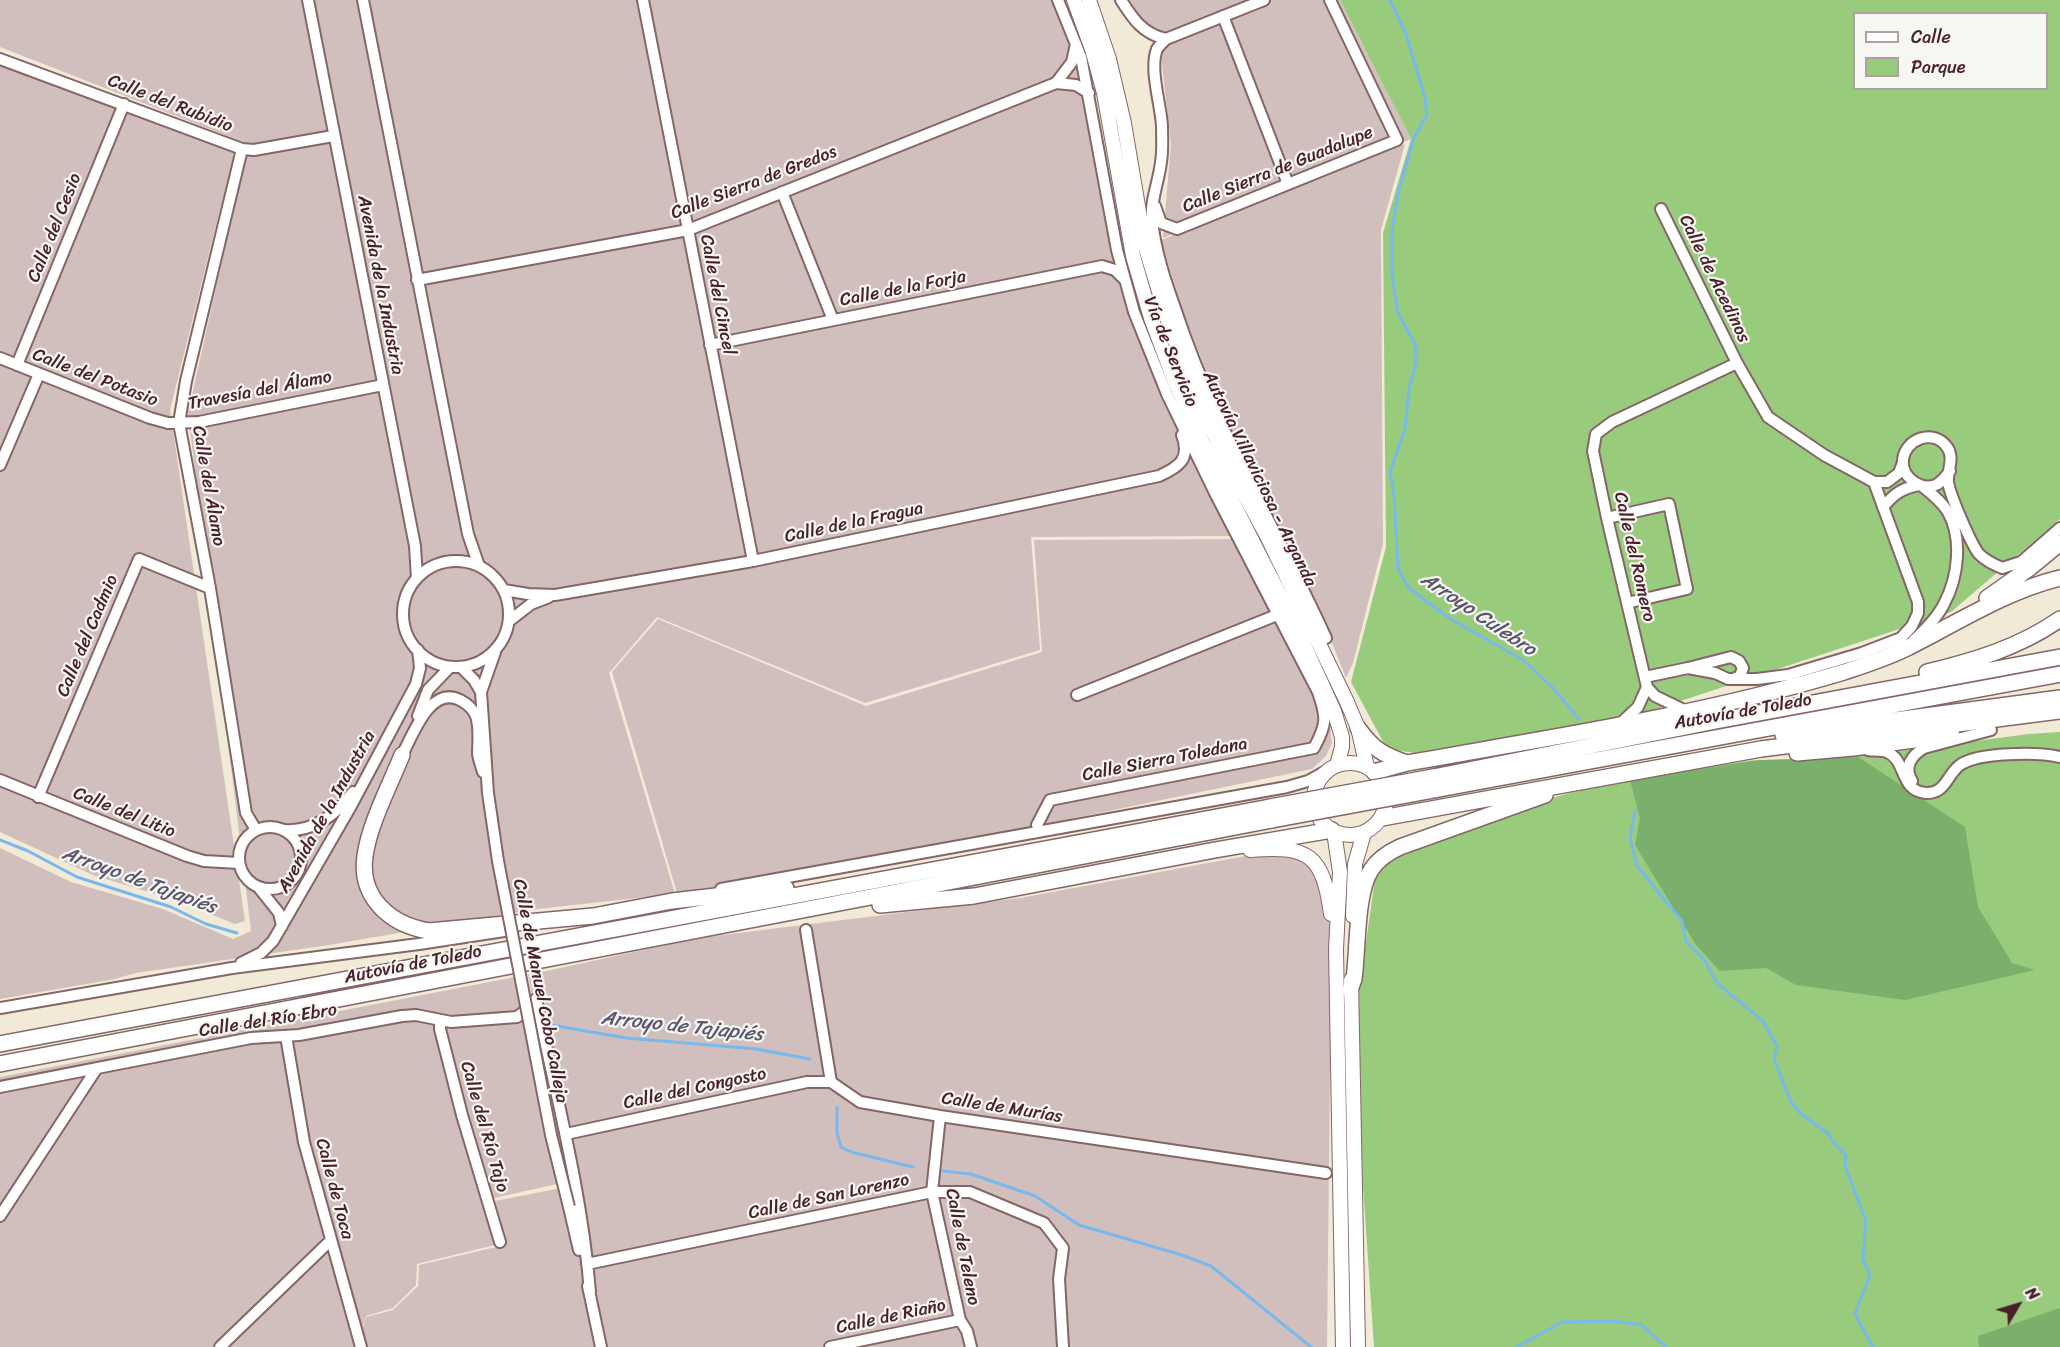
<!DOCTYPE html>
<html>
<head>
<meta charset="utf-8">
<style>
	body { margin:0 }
	#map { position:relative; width:2060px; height:1347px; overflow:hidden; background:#f1ead6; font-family:Sriracha,sans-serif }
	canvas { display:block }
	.legend { position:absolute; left:1853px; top:12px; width:195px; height:78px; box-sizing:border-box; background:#f6f6f2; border:2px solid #b1a0a2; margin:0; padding:8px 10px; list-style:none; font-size:18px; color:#4a1f2b }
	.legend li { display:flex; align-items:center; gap:12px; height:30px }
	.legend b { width:30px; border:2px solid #b1a0a2 }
	.north { position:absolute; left:1988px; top:1275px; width:60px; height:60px; -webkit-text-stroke:4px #f6f6f2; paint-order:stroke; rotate:52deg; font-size:16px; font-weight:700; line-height:24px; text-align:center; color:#4a1f2b }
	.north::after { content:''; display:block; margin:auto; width:21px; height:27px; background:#4a1f2b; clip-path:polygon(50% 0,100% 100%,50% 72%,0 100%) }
</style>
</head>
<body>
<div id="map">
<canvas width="2060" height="1347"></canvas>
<ul class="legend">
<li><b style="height:8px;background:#fff"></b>Calle</li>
<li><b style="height:16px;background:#98cb7c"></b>Parque</li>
</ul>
<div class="north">N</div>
</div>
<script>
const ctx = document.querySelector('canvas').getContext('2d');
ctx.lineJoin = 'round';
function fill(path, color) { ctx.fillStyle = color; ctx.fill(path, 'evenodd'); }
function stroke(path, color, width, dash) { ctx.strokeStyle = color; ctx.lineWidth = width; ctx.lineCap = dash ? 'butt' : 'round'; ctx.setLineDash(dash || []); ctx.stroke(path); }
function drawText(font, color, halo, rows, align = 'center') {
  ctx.font = font + ' Sriracha,sans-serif'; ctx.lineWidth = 4.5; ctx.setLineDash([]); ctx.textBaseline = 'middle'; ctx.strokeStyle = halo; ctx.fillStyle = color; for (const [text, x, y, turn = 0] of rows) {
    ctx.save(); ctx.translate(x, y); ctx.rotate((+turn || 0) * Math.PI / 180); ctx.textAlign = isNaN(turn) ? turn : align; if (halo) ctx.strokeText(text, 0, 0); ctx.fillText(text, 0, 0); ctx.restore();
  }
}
fill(new Path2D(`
	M0,0H1063L1085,54L1126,259L1170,388L1243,536L1031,537L1040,650L865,703L657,617L609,673L675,894L537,909L329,945L136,973L115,979L0,999V848L71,882L163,909L233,939L251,931L188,413L248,144L0,47Z
	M1130,0H1340L1411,139L1163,238L1171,144L1161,56Z
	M0,60L234,153L170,410L245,921L235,924L178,901L93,875L0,832Z
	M1405,144L1381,230L1383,544L1353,663L1346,678L1317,606L1228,426L1183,312L1161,240Z
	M1244,539L1328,707L1332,743L1326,756L1312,769L711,893H677L612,672L658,619L866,706L1042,652L1034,540Z
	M1294,847L1319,859L1332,884L1327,1347H356L366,1317L393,1310L418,1286L419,1265L505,1245L495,1201L571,1186L528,975L698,938L1020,898Z
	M515,977L557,1184L494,1198L503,1243L417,1264L416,1285L393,1308L366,1316L354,1347H0V1077Z`), '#d1bfbd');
fill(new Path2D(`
	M1340,0H2060V519L1951,612L1638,715L1415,753L1387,749L1351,682L1386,547L1383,233L1411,139ZM1854,14H2046V88H1854Z
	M2060,732V1347H1374L1358,1112V998L1375,879L1393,858L1544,800L1624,779L1755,760L1790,765L1839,755H1870L2029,734Z`), '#98cb7c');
fill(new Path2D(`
	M1858,757L1965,827L1978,907L2012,963L2035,970L1905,1000L1796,985L1766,968L1720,971L1696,945L1635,845L1640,818L1630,780L1760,760Z
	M2060,1308V1347H1979L1978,1336Z`), '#7aaf6c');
stroke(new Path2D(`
	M1390,0L1406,34L1425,98L1427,115L1414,138L1399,189L1392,230V276L1398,313L1416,346V365L1409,388L1405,429L1390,472L1394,494L1398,569L1408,587L1427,602L1454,621L1523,660L1552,687L1579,719
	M1635,811L1630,838L1637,866L1682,921L1686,941L1705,961L1717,983L1763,1021L1777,1046L1774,1059L1791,1102L1801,1114L1829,1134L1832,1140L1846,1156L1845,1166L1866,1221L1863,1259L1870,1275L1855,1314L1873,1347
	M0,840L28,851L77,877L171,907L206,924L237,933
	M551,1025L626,1038L756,1049L810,1059
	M837,1107V1133L841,1147L851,1152L913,1167
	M943,1171L971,1174L1035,1196L1079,1225L1182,1255L1211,1266L1311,1347
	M1517,1347L1562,1322L1613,1321L1642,1325L1666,1347`), '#78b9ed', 3);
const minor = new Path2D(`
	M308,0L415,546L417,578
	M363,0L468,534L479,566
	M643,0L753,561
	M1121,0C1133,19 1143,34 1166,39
	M1264,0L1166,39C1163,42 1159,46 1157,49C1149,69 1161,105 1162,126C1162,138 1163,151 1161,162C1159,181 1150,201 1152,220C1155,250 1165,280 1175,308C1213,424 1276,528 1326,638
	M1223,16L1288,184
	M0,59L242,149L254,150L333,136
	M1056,83L1076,85L1089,93
	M242,149L186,381L179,423L210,588L246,813L256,830
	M782,192L833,320
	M1155,206L1161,223L1177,229L1397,140L1330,0
	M1661,209L1737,363L1768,417L1824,455L1874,482H1887L1899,473L1902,465
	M417,280L688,230L1056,83L1072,62L1076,44
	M710,345L1102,266L1115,270L1124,279
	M0,358L150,418L168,423L199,422L383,385
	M17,365L124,104
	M0,465L39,374
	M1950,471C1945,477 1941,484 1933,486C1917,489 1901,475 1903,460C1905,439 1933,428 1947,447C1955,458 1947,470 1948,482C1950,495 1971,544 1979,554C1986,561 1993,564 2002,568L2021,562L2060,528
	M1883,507C1894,494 1902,488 1919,485
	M1607,518L1669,504L1687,589L1627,603
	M403 614a53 53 0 1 1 106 0a53 53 0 1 1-106 0Z
	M504,590L528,594L555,595L753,561L1159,476C1179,467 1191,459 1182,435
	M509,621L531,604L549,597
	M1914,640C1926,629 1937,618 1944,604C1958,578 1963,539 1948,512C1942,502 1931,493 1922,486
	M495,652L481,692L488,793L498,861
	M461,667L474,680L481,692
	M1688,668L1715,673L1728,679H1757L1788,675L1862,653L1901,638L1912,626L1918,613V602L1874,482
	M1645,677L1688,668L1731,657L1739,661L1743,668L1740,676L1733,679
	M1077,695L1277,615
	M1686,711L1655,696L1647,687L1607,518L1593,451L1596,434L1612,422L1737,363
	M418,716L428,690L450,667
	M1620,724L1638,707L1647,687
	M1868,750C1874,751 1881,750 1887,752C1907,760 1899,791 1926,793C1946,794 1947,774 1960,765C1978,752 2038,752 2060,757
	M402,755C413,735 430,685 460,700C466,703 473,709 476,716C480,727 478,743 478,754C479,760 481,766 483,772
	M0,780L187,856L204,861L239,863
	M1912,781C1903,767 1912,755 1924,748L1991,730
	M38,797L139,559L210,588
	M1037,825L1050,800L1314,748C1327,724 1327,718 1318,692L1216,495L1167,394L1134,312L1117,250L1081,57L1058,0
	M239 858a31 31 0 1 1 62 0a31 31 0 1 1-62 0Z
	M284,830C314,832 336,815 353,792
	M259,888L279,913L282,926
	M721,889L1287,787L1308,781L1326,771
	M806,930L831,1082L860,1102L940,1116L1326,1173
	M241,963L261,953L273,941L351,806L416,684L420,668L418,650
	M536,999C556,1096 582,1192 590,1292
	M0,1008L232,968L419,944L504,931
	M440,1020V1029L462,1115L500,1242
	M286,1036L304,1142L361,1347
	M0,1087L251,1038L299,1035L402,1016L416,1015L451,1022L517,1017L530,1007L536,999
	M940,1116L932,1192L960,1320L967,1331L971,1347
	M566,1134L807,1082H831
	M569,1207L579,1250
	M0,1216L97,1068
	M587,1264L932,1192H970L1044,1223L1063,1248L1059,1279L1063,1347
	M588,1286L601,1347
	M220,1347L330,1241
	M830,1347L960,1320`);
const major = new Path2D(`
	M1074,0L1092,49L1104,93L1133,256L1151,318L1175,382L1203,444L1292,619L1334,711L1342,737V747L1337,765
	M1089,0L1109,59L1124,123L1144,242L1168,321L1194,391L1229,466L1268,538L1347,702L1358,728L1367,767
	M1314 799a36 36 0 1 1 72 0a36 36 0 1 1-72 0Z
	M1334,832L1340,872L1336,949L1343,1347
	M1250,850C1309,845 1323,855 1331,914
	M1353,916L1355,864L1364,833
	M1351,980L1358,1347`);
const highway = new Path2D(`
	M1987,598L2031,567L2060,543
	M1927,672C1974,661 2020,647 2060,619
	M1358,728C1373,749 1383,755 1407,763
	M1783,735L2060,698
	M1797,753L1853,748L1952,735
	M402,755C390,785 369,825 365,856C359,898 391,925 429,931L593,916L672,901L786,888
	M1374,772L1407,763C1553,737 1701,715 1844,672C1865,665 1887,658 1907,648C1957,623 2006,591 2060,578
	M1433,777L1716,721L2060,657
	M1434,790L2060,674
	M1382,818L1761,749L2060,711
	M880,905L974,896L1215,850L1332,830
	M1350,990L1354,979C1358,950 1356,893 1371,870C1378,859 1389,852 1400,847L1545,795
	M0,1044L1270,807
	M0,1064L1272,820`);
stroke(minor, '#846667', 14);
stroke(major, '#846667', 16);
stroke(highway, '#846667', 18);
stroke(minor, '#fff', 10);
stroke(major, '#fff', 14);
stroke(highway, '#fff', 15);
const minorBridge = new Path2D(`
	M498,861L551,1135L569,1207`);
const highwayBridge = new Path2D(`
	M1270,807L1433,777
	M1272,820L1434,790`);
stroke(minorBridge, '#846667', 14, []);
stroke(highwayBridge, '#846667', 18, []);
stroke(minorBridge, '#fff', 10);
stroke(highwayBridge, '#fff', 15);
drawText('18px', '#4a1f2b', '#f6f6f2', [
	["Calle del Rubidio",170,104,21],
	["Calle Sierra de Guadalupe",1278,170,-22],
	["Calle Sierra de Gredos",754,183,-21],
	["Calle del Cesio",55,228,-68],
	["Calle de Acedinos",1714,279,64],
	["Avenida de la Industria",380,285,79],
	["Calle de la Forja",903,289,-11],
	["Calle del Cincel",717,295,79],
	["Vía de Servicio",1170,352,68],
	["Calle del Potasio",95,378,21],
	["Travesía del Álamo",260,391,-11],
	["Autovía Villaviciosa - Arganda",1259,479,64],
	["Calle del Álamo",208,486,80],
	["Calle de la Fragua",854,523,-12],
	["Calle del Romero",1634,557,77],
	["Calle del Cadmio",88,636,-67],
	["Autovía de Toledo",1743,712,-10],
	["Calle Sierra Toledana",1165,760,-11],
	["Avenida de la Industria",327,812,-61],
	["Calle del Litio",124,813,22],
	["Autovía de Toledo",413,965,-11],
	["Calle de Manuel Cobo Calleja",540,991,79],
	["Calle del Río Ebro",268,1021,-9],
	["Calle del Congosto",695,1089,-12],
	["Calle de Murías",1002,1108,9],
	["Calle del Río Tajo",484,1127,74],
	["Calle de Toca",334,1189,75],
	["Calle de San Lorenzo",829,1197,-12],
	["Calle de Teleno",962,1247,79],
	["Calle de Riaño",891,1317,-12]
]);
drawText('italic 20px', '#5a556f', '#f6f6f2', [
	["Arroyo Culebro",1478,615,34],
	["Arroyo de Tajapiés",139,881,20],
	["Arroyo de Tajapiés",682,1027,6]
]);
</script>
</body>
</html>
